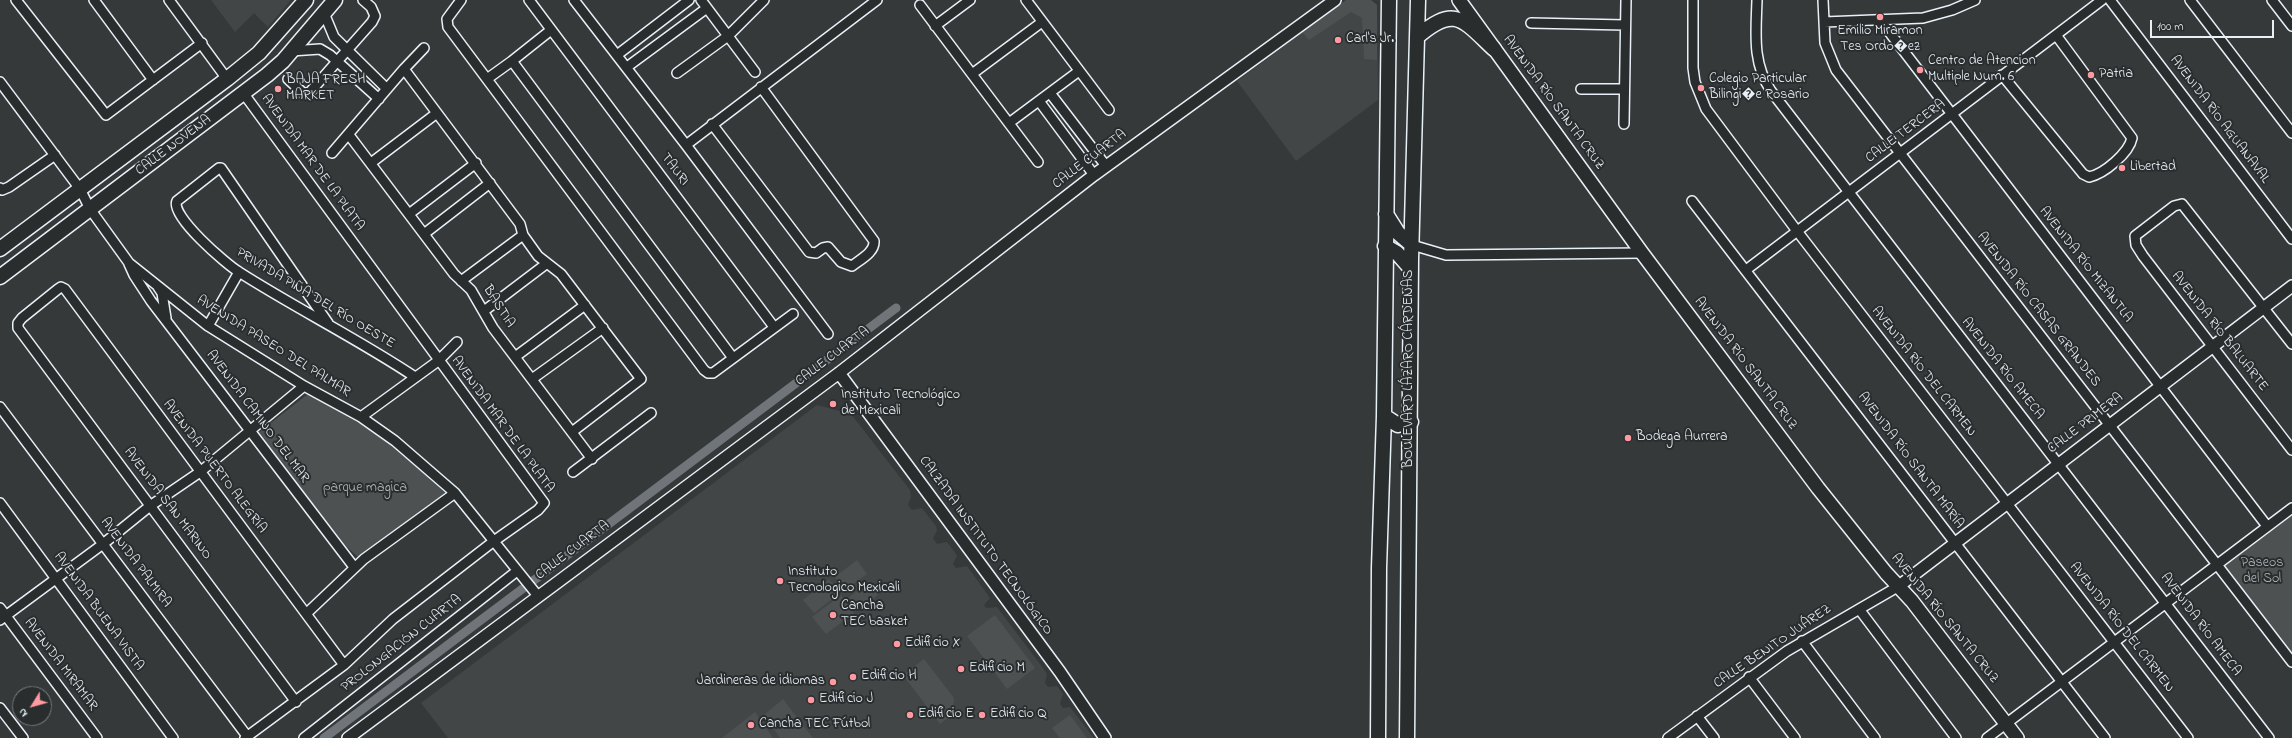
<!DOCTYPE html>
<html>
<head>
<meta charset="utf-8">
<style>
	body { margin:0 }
	#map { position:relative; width:2292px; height:738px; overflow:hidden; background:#35393a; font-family:"Indie Flower",sans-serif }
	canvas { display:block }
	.north { position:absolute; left:12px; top:686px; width:40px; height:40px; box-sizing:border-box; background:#2a2d2e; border:1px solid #767b7f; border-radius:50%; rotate:233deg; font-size:11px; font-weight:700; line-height:16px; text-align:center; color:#e8f1f8 }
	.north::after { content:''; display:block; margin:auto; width:14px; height:18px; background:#ff9aa2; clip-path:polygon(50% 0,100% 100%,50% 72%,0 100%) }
	.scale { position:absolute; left:2150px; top:20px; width:124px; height:18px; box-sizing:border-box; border:2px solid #e8f1f8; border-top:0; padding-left:5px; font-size:12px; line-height:14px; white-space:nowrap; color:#e8f1f8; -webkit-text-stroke:3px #2a2d2e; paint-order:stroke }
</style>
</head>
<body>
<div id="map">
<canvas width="2292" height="738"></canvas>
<div class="north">N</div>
<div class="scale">100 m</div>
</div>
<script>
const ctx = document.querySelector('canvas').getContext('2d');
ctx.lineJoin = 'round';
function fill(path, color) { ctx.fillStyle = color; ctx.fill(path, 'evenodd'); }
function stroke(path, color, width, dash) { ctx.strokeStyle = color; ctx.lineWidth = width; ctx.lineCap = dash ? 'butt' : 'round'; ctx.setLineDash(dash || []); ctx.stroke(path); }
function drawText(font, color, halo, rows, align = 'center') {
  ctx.font = font + ' "Indie Flower",sans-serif'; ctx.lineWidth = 4; ctx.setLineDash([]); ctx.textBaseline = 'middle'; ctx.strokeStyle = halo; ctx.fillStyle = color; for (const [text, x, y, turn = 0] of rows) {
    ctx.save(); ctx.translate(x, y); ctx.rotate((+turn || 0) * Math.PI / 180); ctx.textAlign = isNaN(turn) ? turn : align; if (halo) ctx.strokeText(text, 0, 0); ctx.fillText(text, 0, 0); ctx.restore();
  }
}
fill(new Path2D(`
	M211,0H291L268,27L254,13L235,32Z
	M1346,0H1371L1377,5L1378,100L1296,161L1237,81Z
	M817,405L851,414L910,490L911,497L908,505L912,510L922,508L936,526L937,531L933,538L937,544L947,542L954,551L957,556L953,564L956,568L967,566L990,598L984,605L986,608L997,607L1043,668L1047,674L1045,683L1048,687L1057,686L1063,694L1060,704L1063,708L1070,707L1094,738H448L421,703Z`), '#424647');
fill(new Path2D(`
	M1346,0H1371L1377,5V60L1364,59L1362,18L1351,12L1309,40L1302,32Z
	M309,393L387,440L445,493L358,557L347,547L258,433Z
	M2292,513V661L2221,566Z
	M857,560L867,574L845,590L835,577Z
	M829,579L840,593L814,613L803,600Z
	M869,582L878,595L858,610L848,598Z
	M841,595L854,613L826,634L812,617Z
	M995,615L1035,668L1007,689L967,636Z
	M924,659L954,698L953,714L940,724L903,675Z
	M783,699L813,738H780L764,715Z
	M755,712L773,738H722Z
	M1070,715L1087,738H1060L1052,728Z`), '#4d5152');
stroke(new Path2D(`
	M324,738L896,308`), '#707579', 9);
const minor = new Path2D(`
	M16,0L106,115L202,43
	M94,0L153,80
	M169,0L227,79
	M461,0L447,19L448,27L704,370L708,373H713L793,314
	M529,0L774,327
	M574,0L686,145L828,334
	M701,0L755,72
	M1026,0L1109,110
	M1693,0V68L1695,82L1706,109L1797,231L2188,738
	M1757,0C1756,33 1752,63 1771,91L2269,738
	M1823,0L1825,43L1836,70L2292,662
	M2110,0L2292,239
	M2190,0L2292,133
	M2272,0L2292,26
	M920,5L1038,162
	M324,13L334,37L387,89
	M1880,20L2267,526
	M1824,22L1923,18L1952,10L1975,0
	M1531,23L1625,25
	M935,26L970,0
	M551,30L512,61L733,358
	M291,51L320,49L330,55L379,99
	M617,55L689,0
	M627,67L707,8
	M404,69L424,48
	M677,73L728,36L764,0
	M972,74L1042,22
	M2002,75L2083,174L2089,177C2104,174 2129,153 2132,138L2056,35
	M288,79L304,94L310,92L372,22L375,16L371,7L363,0
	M487,79L512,61
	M0,82L80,189L90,209L129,263L208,326L304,386L361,417L395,441L455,493L538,596
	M1581,89H1623
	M1050,93L1106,166
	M244,94L544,503L538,510L494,541L393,619L344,665L245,738
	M1039,101L1094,175
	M1009,123L1079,71
	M712,124L809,252L816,253L823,248L828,247L841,262L852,266C861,259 875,252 874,241L761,87
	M1624,124L1626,0
	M349,135L454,274L471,290L493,328L592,459
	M686,145L877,0
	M332,153L404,69L520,224L523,235L538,256L561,274L641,379L572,432
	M371,163L437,113
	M0,188L2,190L9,187L55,155
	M1692,201L2105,738
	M409,214L476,163
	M424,234L490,183
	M1412,245L1446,255L1642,253
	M129,264L134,275L151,301L354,567
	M1746,270L2102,0
	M461,281L523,235
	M158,287L162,293L166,318
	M484,311L546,264
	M328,323L221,168H219L177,201C169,215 227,265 239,272C297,309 358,339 415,377
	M208,326L239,272
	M2292,344L2182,204L2174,206L2135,236L2136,245L2143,256L2292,450
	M515,357L585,305
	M532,379L603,328
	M0,407L247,736
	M361,417L438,361L457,342
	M573,472L651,413
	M0,503L173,738
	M0,608L97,738
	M1859,609L1956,738
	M307,613L364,559L455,493
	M0,620L103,544L150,506L200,472L304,386
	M1802,641L1875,738
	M1749,677L1795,738
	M296,702L18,328V323L22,318L58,289L61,287L65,289L344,665
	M0,708L23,738
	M1697,716L1714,738
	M304,738L517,571
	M1668,738L1787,651L1899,586
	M1987,738L2292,508`);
const tertiary = new Path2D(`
	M839,373L1060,672L1105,738
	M1899,586L2292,286
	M348,738L839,373L1094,175L1335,0`);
const secondary = new Path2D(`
	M1459,0L1642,253L1818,488L1886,573L1912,601L2017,738`);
const primary = new Path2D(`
	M1417,37C1455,4 1463,20 1494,49
	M1386,214L1398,233L1412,245
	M1385,246L1397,253L1411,269
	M0,249L227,79L259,53L306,0
	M0,277L267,75L283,61L335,0
	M1384,416L1398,425L1411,422
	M1378,738L1379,568L1384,416L1389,0
	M1407,738L1411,260L1418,0`);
stroke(minor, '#e8f1f8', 12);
stroke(tertiary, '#e8f1f8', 14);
stroke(secondary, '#e8f1f8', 16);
stroke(primary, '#e8f1f8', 17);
stroke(minor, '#2a2d2e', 9);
stroke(tertiary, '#2a2d2e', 11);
stroke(secondary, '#2a2d2e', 13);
stroke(primary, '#2a2d2e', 14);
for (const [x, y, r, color] of [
	[1880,17,4,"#ff9aa2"],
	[1338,40,4,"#ff9aa2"],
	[1920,70,4,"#ff9aa2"],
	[2091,75,4,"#ff9aa2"],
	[1701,88,4,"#ff9aa2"],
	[278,89,4,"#ff9aa2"],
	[2122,168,4,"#ff9aa2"],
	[833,404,4,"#ff9aa2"],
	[1628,438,4,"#ff9aa2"],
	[780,581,4,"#ff9aa2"],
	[833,615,4,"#ff9aa2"],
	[897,644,4,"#ff9aa2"],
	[961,669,4,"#ff9aa2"],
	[853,677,4,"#ff9aa2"],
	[833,682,4,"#ff9aa2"],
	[811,700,4,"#ff9aa2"],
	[910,715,4,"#ff9aa2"],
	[982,715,4,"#ff9aa2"],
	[751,725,4,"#ff9aa2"]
]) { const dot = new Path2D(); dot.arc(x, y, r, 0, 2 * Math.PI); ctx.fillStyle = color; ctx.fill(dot); stroke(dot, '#2a2d2e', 1.5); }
drawText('14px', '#e8f1f8', '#2a2d2e', [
	["Emilio Miramon",1880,32,"center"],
	["Tes Ordo�ez",1880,48,"center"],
	["Carl's Jr.",1346,40],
	["Centro de Atencion",1928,62],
	["Multiple Num. 6",1928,78],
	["Patria",2099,75],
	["Colegio Particular",1709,80],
	["Bilingi�e Rosario",1709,96],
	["BAJA FRESH",286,81],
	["MARKET",286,97],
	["Libertad",2130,168],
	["Instituto Tecnológico",841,396],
	["de Mexicali",841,412],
	["Bodega Aurrera",1636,438],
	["Instituto",788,573],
	["Tecnologico Mexicali",788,589],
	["Cancha",841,607],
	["TEC basket",841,623],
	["Edificio X",905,644],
	["Edificio M",969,669],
	["Edificio H",861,677],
	["Jardineras de idiomas",825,682,"right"],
	["Edificio J",819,700],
	["Edificio E",918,715],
	["Edificio Q",990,715],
	["Cancha TEC Fútbol",759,725]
], 'left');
drawText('14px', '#e8f1f8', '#2a2d2e', [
	["AVENIDA RÍO SANTA CRUZ",1553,103,54],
	["AVENIDA RÍO AGUANAVAL",2219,120,53],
	["CALLE TERCERA",1906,132,-37],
	["CALLE NOVENA",174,146,-37],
	["CALLE CUARTA",1090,160,-37],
	["AVENIDA MAR DE LA PLATA",312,163,54],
	["TAURI",674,170,53],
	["AVENIDA RÍO MIZANTLA",2085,265,52],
	["PRIVADA PIÑA DEL RÍO OESTE",315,299,31],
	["BASTIA",498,307,58],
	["AVENIDA RÍO CASAS GRANDES",2038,310,52],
	["AVENIDA RÍO BALUARTE",2219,332,52],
	["AVENIDA PASEO DEL PALMAR",273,347,32],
	["CALLE CUARTA",833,357,-37],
	["AVENIDA RÍO SANTA CRUZ",1745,364,53],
	["BOULEVARD LÁZARO CÁRDENAS",1410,369,-90],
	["AVENIDA RÍO AMECA",2002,369,52],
	["AVENIDA RÍO DEL CARMEN",1923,372,52],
	["AVENIDA CAMINO DEL MAR",257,417,53],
	["CALLE PRIMERA",2086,424,-37],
	["AVENIDA MAR DE LA PLATA",502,425,54],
	["AVENIDA RÍO SANTA MARÍA",1910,461,53],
	["AVENIDA PUERTO ALEGRÍA",214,467,53],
	["AVENIDA SAN MARINO",167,504,53],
	["CALZADA INSTITUTO TECNOLÓGICO",985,546,54],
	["CALLE CUARTA",573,551,-37],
	["AVENIDA PALMIRA",135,563,53],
	["AVENIDA BUENA VISTA",98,612,54],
	["AVENIDA RÍO SANTA CRUZ",1944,619,51],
	["AVENIDA RÍO AMECA",2200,625,53],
	["AVENIDA RÍO DEL CARMEN",2121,628,52],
	["PROLONGACIÓN CUARTA",402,644,-38],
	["CALLE BENITO JUÁREZ",1773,647,-34],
	["AVENIDA MIRAMAR",60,665,53]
]);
drawText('14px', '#b2b9be', '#2a2d2e', [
	["parque magica",365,489],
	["Paseos",2262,564],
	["del Sol",2262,580]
]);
</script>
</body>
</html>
